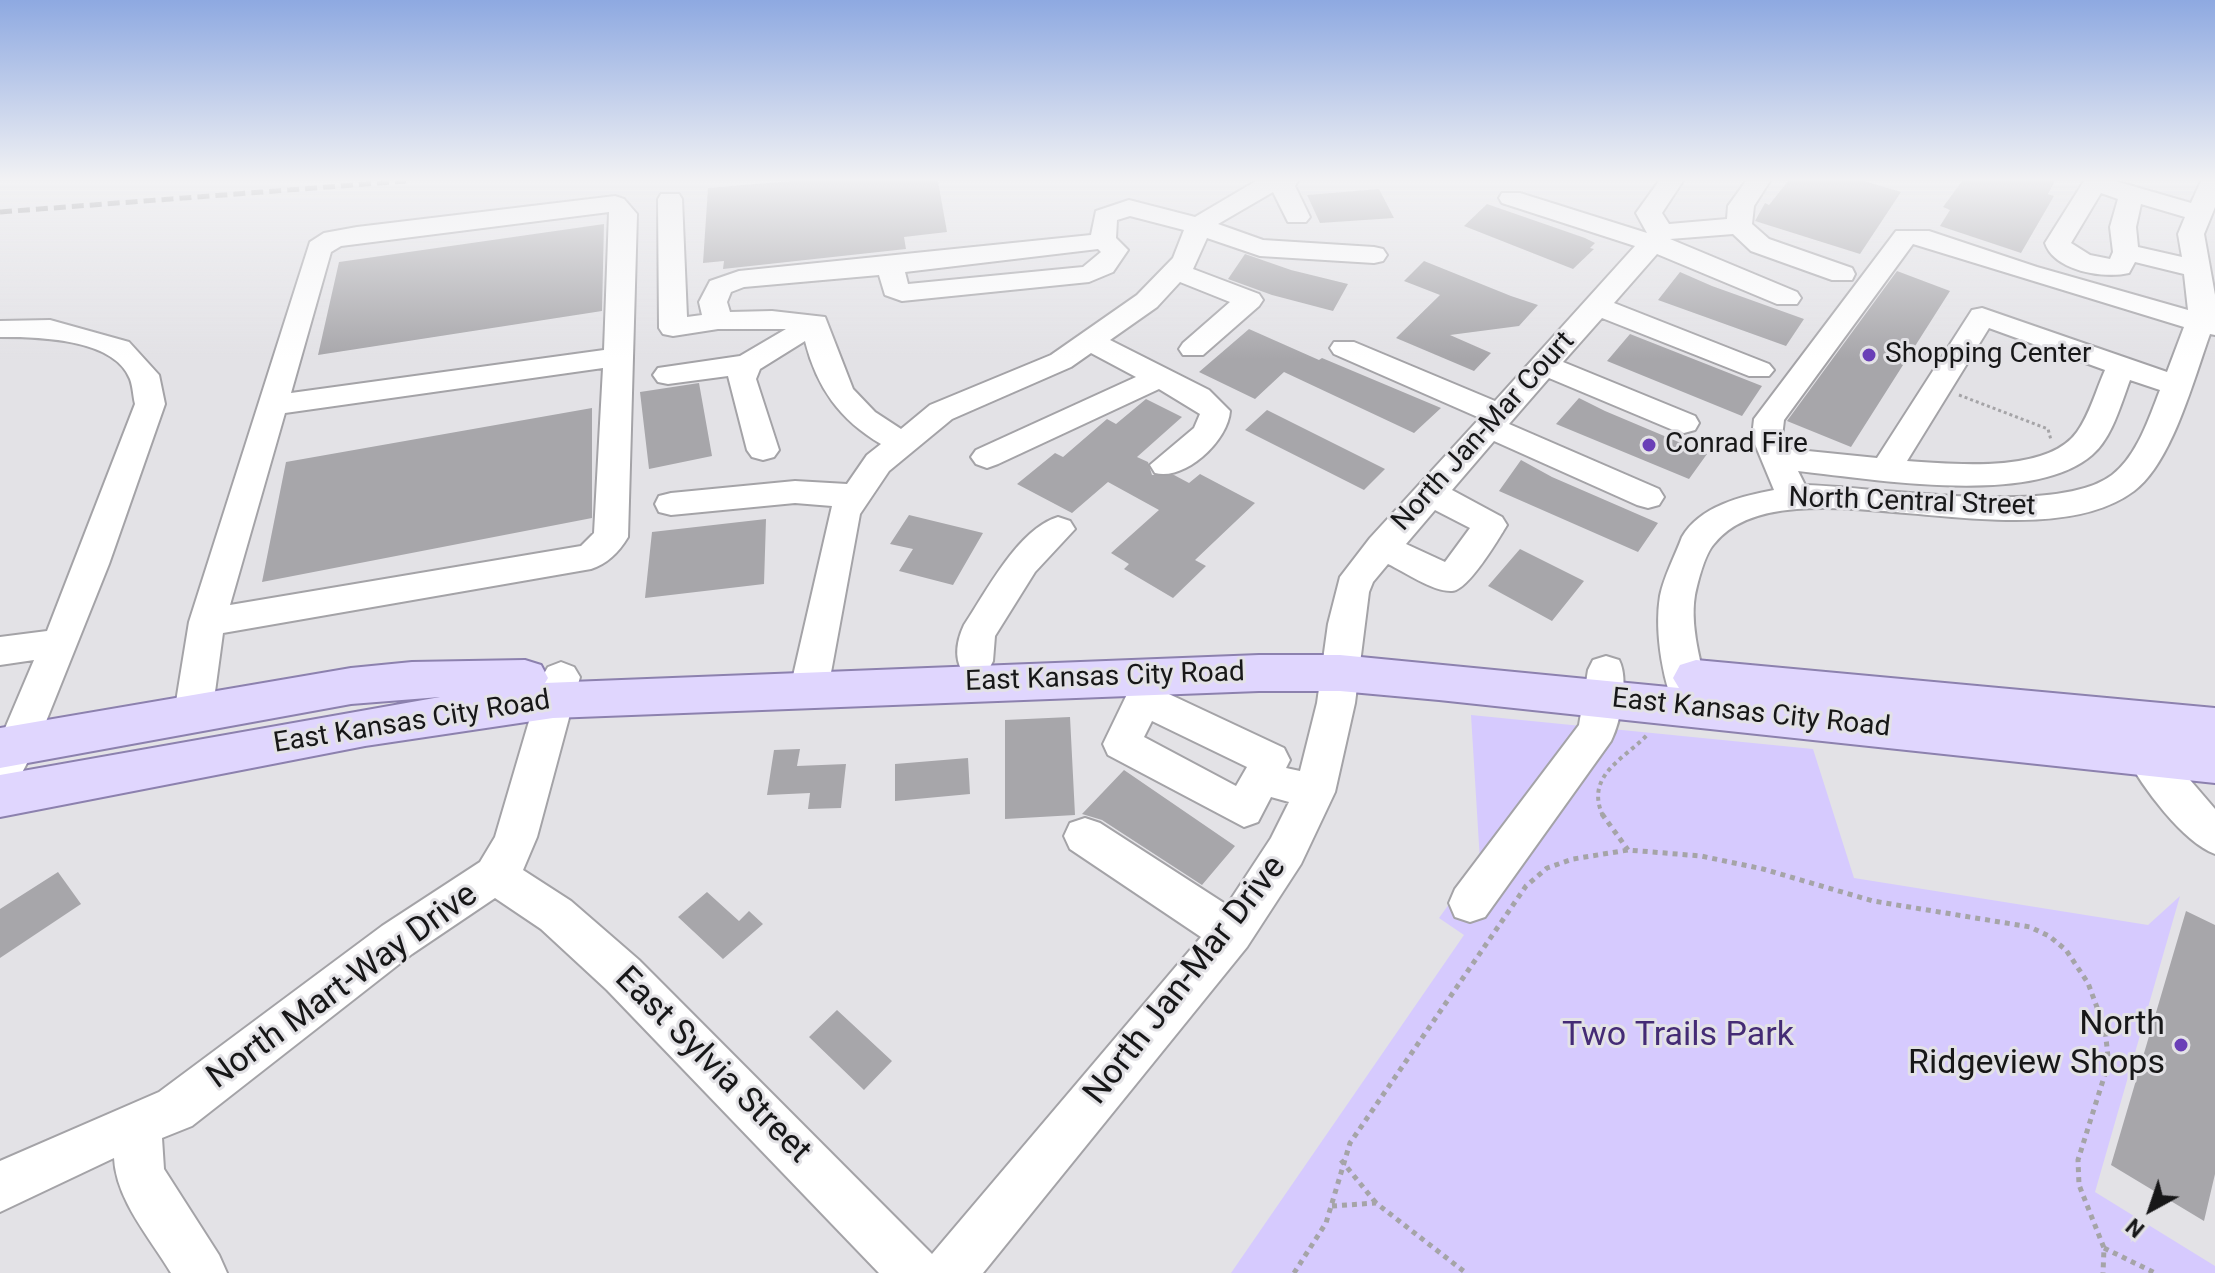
<!DOCTYPE html>
<html>
<head>
<meta charset="utf-8">
<style>
	body { margin:0 }
	#map { position:relative; width:2215px; height:1273px; overflow:hidden; background:#e3e2e6; font-family:Roboto,sans-serif }
	canvas { display:block }
	.north { position:absolute; left:2111px; top:1169px; width:80px; height:80px; -webkit-text-stroke:6px #e3e2e6; paint-order:stroke; rotate:220deg; font-size:22px; font-weight:700; line-height:32px; text-align:center; color:#171718 }
	.north::after { content:''; display:block; margin:auto; width:28px; height:36px; background:#171718; clip-path:polygon(50% 0,100% 100%,50% 72%,0 100%) }
</style>
</head>
<body>
<div id="map">
<canvas width="2215" height="1273"></canvas>
<div class="north">N</div>
</div>
<script>
const ctx = document.querySelector('canvas').getContext('2d');
ctx.lineJoin = 'round';
function fill(path, color) { ctx.fillStyle = color; ctx.fill(path, 'evenodd'); }
function stroke(path, color, width, dash) { ctx.strokeStyle = color; ctx.lineWidth = width; ctx.lineCap = dash ? 'butt' : 'round'; ctx.setLineDash(dash || []); ctx.stroke(path); }
function drawText(font, color, halo, rows, align = 'center') {
  ctx.font = font + ' Roboto,sans-serif'; ctx.lineWidth = 6; ctx.setLineDash([]); ctx.textBaseline = 'middle'; ctx.strokeStyle = halo; ctx.fillStyle = color; for (const [text, x, y, turn = 0] of rows) {
    ctx.save(); ctx.translate(x, y); ctx.rotate((+turn || 0) * Math.PI / 180); ctx.textAlign = isNaN(turn) ? turn : align; if (halo) ctx.strokeText(text, 0, 0); ctx.fillText(text, 0, 0); ctx.restore();
  }
}
fill(new Path2D(`
	M1471,715L1813,749L1854,878L2148,925L2180,896L2095,1192L2215,1266V1273H1231L1464,935L1439,918L1480,861Z`), '#d6cafe');
fill(new Path2D(`
	M791,181H938L947,232L904,237L906,249L723,269L724,261L703,263L708,188Z
	M1788,181H1864L1901,192L1860,254L1755,221L1765,203L1769,205Z
	M1962,181H2055L2048,194L2054,196L2021,253L1940,226L1950,210L1943,207Z
	M1379,189L1394,218L1320,223L1307,195Z
	M1487,204L1585,238L1595,243L1590,248L1594,249L1573,269L1464,226Z
	M604,224L602,311L318,355L339,262Z
	M1245,254L1291,270L1348,284L1333,311L1272,295L1228,279Z
	M1424,261L1511,296L1538,305L1519,326L1450,335L1491,353L1474,371L1396,338L1440,295L1404,281Z
	M1897,271L1950,291L1851,447L1787,421Z
	M1680,272L1712,286L1804,319L1786,346L1658,300Z
	M1249,329L1319,360L1322,358L1441,408L1414,433L1284,372L1255,399L1199,372Z
	M1630,334L1762,386L1742,416L1607,361Z
	M699,383L712,456L649,469L640,392Z
	M1579,398L1605,411L1707,454L1689,479L1556,424Z
	M1146,399L1182,417L1137,457L1148,462L1152,475H1174L1189,483L1200,474L1255,503L1195,560L1206,566L1173,598L1124,569L1129,564L1111,553L1159,510L1108,482L1072,513L1017,484L1055,453L1063,457L1107,419L1116,424Z
	M592,408V518L262,582L286,462Z
	M1267,410L1385,469L1364,490L1245,430Z
	M1521,460L1552,477L1658,523L1638,552L1499,491Z
	M909,515L983,533L953,585L899,571L913,549L890,544Z
	M766,519L764,584L645,598L652,532Z
	M1520,549L1584,581L1552,621L1488,586Z
	M1070,717L1075,815L1005,819V720Z
	M800,749L797,766L846,764L841,808L808,809L810,793L767,795L774,750Z
	M968,758L970,794L895,801V764Z
	M1124,770L1235,846L1202,885L1102,820L1082,814Z
	M58,872L81,904L0,958V909Z
	M707,892L739,921L749,911L763,924L723,959L678,917Z
	M2186,911L2215,925V1174L2204,1221L2111,1165Z
	M837,1010L892,1061L864,1090L809,1037Z`), '#a7a6aa');
const minor = new Path2D(`
	M1256,181H1298L1295,186L1310,217L1306,222H1288L1273,192L1218,224L1263,240L1374,247L1383,249L1387,255L1383,261L1374,263L1260,256L1207,238L1193,269L1259,294L1263,300L1259,306L1203,355H1183L1179,349L1183,343L1230,302L1180,282L1157,307L1110,340L1209,390L1230,411C1228,441 1185,481 1155,473L1150,465L1194,428L1200,414L1159,389L998,464L987,468L976,464L971,457L976,450L1136,377L1091,353L1071,367L952,419L889,471L860,514L828,689L822,699L809,704L796,699L790,689L832,506L795,503L671,515L659,512L655,504L659,496L671,493L795,481L847,484L867,455L881,444C840,420 817,388 805,341L760,369L756,379L779,450L774,457L763,460L752,457L747,450L728,376L668,384L658,382L653,375L658,368L740,356L786,329H718L673,336L663,334L659,328L658,199L661,194H679L682,199L687,317L702,315L699,302L710,281L739,271L1091,235L1096,211L1129,200L1195,217ZM1130,216L1184,230L1173,258L1137,295L1051,355L930,405L901,429L875,412L853,389L825,317L772,311L730,312L727,302L731,292L744,287L879,275L885,295L902,301L1089,282L1113,272L1128,250L1116,238L1117,220ZM1098,249L1101,252L1083,267L908,284L905,272Z
	M1659,181H1683L1662,213L1669,224L1727,219L1728,206L1746,181H1770L1754,206L1752,224L1769,239L1852,268L1855,274L1852,280H1832L1751,251L1733,234L1670,239L1797,292L1801,298L1797,304H1777L1657,254L1614,303L1769,364L1774,370L1769,376H1749L1602,318L1563,362L1695,416L1699,423L1695,430L1684,433L1673,430L1549,378L1509,424L1659,489L1664,497L1659,505L1648,508L1637,505L1494,441L1452,490L1502,517L1507,525C1498,540 1468,591 1452,591C1433,592 1405,572 1388,564L1373,582L1369,592L1355,703L1335,792L1301,864L1247,947L983,1273H879L607,990L541,929L495,898L412,954L192,1126L162,1138L164,1169L219,1255L227,1273H171C150,1238 116,1200 114,1158L0,1212V1161L159,1092L382,926L480,862L495,837L542,677L548,667L561,662L574,667L580,677L537,837L523,870L571,901L639,960L932,1254L1201,937L1070,849L1064,836L1070,823L1085,818L1100,823L1227,905L1271,838L1289,802L1271,797L1258,822L1244,827L1108,755L1103,744L1130,688L1143,684L1156,688L1284,748L1290,760L1286,768L1300,771L1317,703L1328,624L1340,577L1370,538L1480,418L1334,354L1330,348L1334,342H1354L1495,401L1635,246L1502,203L1499,198L1502,193H1520L1647,233L1636,213ZM1435,510L1470,528L1445,562L1406,544ZM1152,721L1247,767L1236,786L1144,737Z
	M2084,181H2115L2191,203L2201,181H2215V207L2204,234L2215,295V335L2210,334C2194,378 2172,463 2134,491C2029,569 1784,455 1714,544C1705,554 1698,581 1695,595C1689,631 1704,673 1712,708L1706,719L1693,723L1680,719C1663,687 1654,632 1660,596C1664,576 1675,556 1682,537C1700,506 1742,496 1774,490L1752,437L1754,419L1896,231H1929L2037,267L2188,310L2184,274L2135,262L2129,273C2104,279 2054,271 2045,243ZM2101,193L2118,199L2110,227L2113,252L2110,259L2090,255L2071,243ZM2141,204L2185,217L2178,234L2182,257L2138,247L2136,227ZM1913,244L2184,327L2167,372L1982,308L1972,310L1877,458L1788,449L1782,437L1784,420ZM1989,328L2105,370C2096,390 2090,414 2077,432C2047,474 1953,464 1907,461ZM2130,380L2160,390C2149,418 2137,456 2112,475C2057,517 1877,487 1805,485L1798,471C1873,479 2032,507 2092,455C2112,438 2121,404 2130,380Z
	M615,196L624,199L637,214L628,537C619,552 607,564 591,569L223,633L212,714L206,725L193,729L180,725L174,714L189,622L310,242L324,233L357,227ZM609,212L604,350L291,393L331,252L341,246ZM603,368L594,533L581,546L230,605L285,413Z
	M50,320L129,342L159,375L165,404L109,564L37,744L14,788L0,793V740L34,660L0,665V637L47,631L135,404C133,396 133,387 130,379C114,338 37,337 0,337V321Z
	M1058,517L1070,521L1075,529L1035,572L995,636L993,661L988,671L975,675L962,671C954,657 957,640 964,625C986,592 1018,529 1058,517Z
	M1606,656L1619,660C1629,679 1621,721 1611,741L1485,917L1470,922L1455,917L1449,903L1455,889L1579,725L1588,670L1593,660Z
	M2146,740L2160,745L2215,809V854C2183,842 2142,787 2126,756L2132,745Z`);
const major = new Path2D(`
	M1259,655H1340L1679,688L1673,678L1680,665L1696,660L2215,708V783L1439,700L1340,691H1259L553,718L365,746L0,817V775L440,697L351,704L0,768V728L351,668L412,662L525,660L541,665L548,678L545,683Z`);
stroke(minor, '#a4a3a7', 4);
stroke(major, '#8c81ae', 4);
stroke(new Path2D(`
	M1959,395L2048,429L2051,440`), '#a5a4a7', 3, [3, 3]);
stroke(new Path2D(`
	M1603,816C1584,775 1625,759 1648,734`), '#a5a4a7', 4, [4, 4]);
stroke(new Path2D(`
	M1602,814L1628,850
	M1341,1160L1376,1203
	M1332,1206L1376,1203L1466,1273
	M2104,1248L2155,1273
	M1294,1273L1326,1223L1350,1143L1526,886L1547,868L1573,859L1628,850L1701,856L1763,869L1873,901L2030,927L2049,936L2066,950L2088,983L2105,1029L2108,1057L2105,1074L2078,1160L2079,1185L2104,1248L2103,1273`), '#a5a4a7', 5, [5, 5]);
fill(minor, '#fff');
fill(major, '#e0d6fe');
stroke(new Path2D(`
	M0,212L406,181`), '#7f7f81', 5, [12, 6]);
const sky = ctx.createLinearGradient(0, 0, 0, 359);
sky.addColorStop(0, '#8ea9e1');
sky.addColorStop(0.5, '#f2f2f4');
sky.addColorStop(1, '#f2f2f400');
ctx.fillStyle = sky;
ctx.fillRect(0, 0, 2215, 359);
for (const [x, y, r, color] of [
	[1869,355,8,"#6a3fb7"],
	[1649,445,8,"#6a3fb7"],
	[2181,1045,8,"#6a3fb7"]
]) { const dot = new Path2D(); dot.arc(x, y, r, 0, 2 * Math.PI); ctx.fillStyle = color; ctx.fill(dot); stroke(dot, '#e3e2e6', 3); }
drawText('28px', '#171718', '#e3e2e6', [
	["Shopping Center",1885,355],
	["Conrad Fire",1665,445]
], 'left');
drawText('28px', '#171718', '#e3e2e6', [
	["North Jan-Mar Court",1484,432,-48],
	["North Central Street",1912,503,2],
	["East Kansas City Road",1105,678,-2],
	["East Kansas City Road",1751,714,6],
	["East Kansas City Road",412,723,-9]
]);
drawText('34px', '#171718', '#e3e2e6', [
	["North Jan-Mar Drive",1186,981,-52],
	["North Mart-Way Drive",343,987,-36],
	["East Sylvia Street",712,1066,45]
]);
drawText('34px', '#171718', '#e3e2e6', [
	["North",2165,1025],
	["Ridgeview Shops",2165,1064]
], 'right');
drawText('34px', '#442b75', '#e3e2e6', [
	["Two Trails Park",1678,1036]
]);
</script>
</body>
</html>
